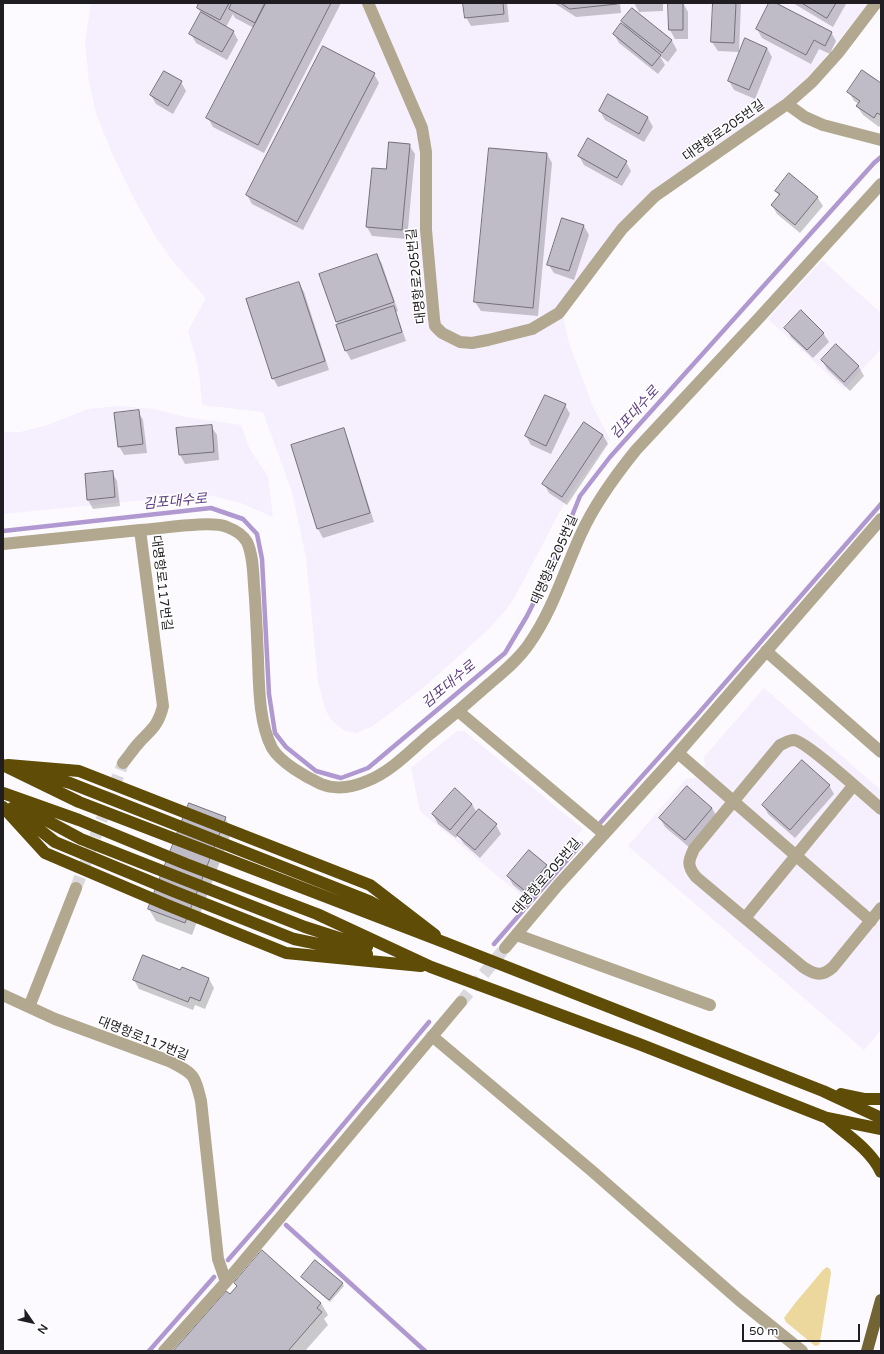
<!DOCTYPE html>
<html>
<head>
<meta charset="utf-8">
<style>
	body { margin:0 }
	#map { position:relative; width:884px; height:1354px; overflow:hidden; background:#fcfafe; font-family:"Varela Round",sans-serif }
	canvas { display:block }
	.frame { position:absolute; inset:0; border:4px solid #1f1d21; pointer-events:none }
	.north { position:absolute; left:12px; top:1302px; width:40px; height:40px; -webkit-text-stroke:3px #fff; paint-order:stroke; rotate:124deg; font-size:11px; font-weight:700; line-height:16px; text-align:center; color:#1f1d21 }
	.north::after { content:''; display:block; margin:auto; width:14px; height:18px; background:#1f1d21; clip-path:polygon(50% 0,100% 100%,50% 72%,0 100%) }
	.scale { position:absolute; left:742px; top:1324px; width:118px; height:18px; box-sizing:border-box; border:2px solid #1f1d21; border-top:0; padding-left:5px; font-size:12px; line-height:14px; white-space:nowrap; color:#1f1d21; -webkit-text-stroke:3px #fff; paint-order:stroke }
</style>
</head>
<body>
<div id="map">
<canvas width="884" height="1354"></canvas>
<div class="frame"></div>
<div class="north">N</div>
<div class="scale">50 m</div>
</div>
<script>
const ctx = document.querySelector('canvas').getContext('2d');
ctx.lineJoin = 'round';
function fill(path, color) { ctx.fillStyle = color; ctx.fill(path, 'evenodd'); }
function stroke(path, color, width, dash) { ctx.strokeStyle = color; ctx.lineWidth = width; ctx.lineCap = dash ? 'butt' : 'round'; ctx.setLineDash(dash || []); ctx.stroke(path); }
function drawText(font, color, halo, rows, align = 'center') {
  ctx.font = font + ' "Varela Round","Noto Sans KR",sans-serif'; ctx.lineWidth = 3; ctx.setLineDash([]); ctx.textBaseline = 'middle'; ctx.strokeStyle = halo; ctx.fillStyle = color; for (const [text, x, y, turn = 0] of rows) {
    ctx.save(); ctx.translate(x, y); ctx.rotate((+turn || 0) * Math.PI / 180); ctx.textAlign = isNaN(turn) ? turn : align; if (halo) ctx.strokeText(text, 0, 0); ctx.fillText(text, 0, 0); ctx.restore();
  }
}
fill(new Path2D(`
	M91,3H869L807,79L768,111L619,225L603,244L583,273L562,301L564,320L568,340L593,407L610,439L572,491L560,511L516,595L505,611L490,628L423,688L373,726L356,733L345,731L337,725L330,718L325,709L318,681L306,557L292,492L263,412L202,405L200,380L196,358L188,331L206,298L176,265L155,236L132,195L112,153L96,113L89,82L85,42Z
	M822,260L881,313V349L844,389L768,319Z
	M119,406L154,409L185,417L241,425L250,450L268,476L273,517L241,503L213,496L134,501L3,514V432H20L48,425L88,409Z
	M764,688L881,790V1030L864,1050L628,846L686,779L695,778L705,766L704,757Z
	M457,731H464L583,829L524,898L420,811L411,768Z`), '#f5effe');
fill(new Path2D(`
	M827,1267L830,1269L831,1273L820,1342L819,1345L815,1346L786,1322L784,1318L796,1302L823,1270Z`), '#ecd89c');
fill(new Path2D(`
	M201,3H341L264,153L213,127L208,118L254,28L235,18L233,14L226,27L233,31L238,40L227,60L196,43L191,34L202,14L198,8Z
	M464,3H507L509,22L471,26L466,17Z
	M554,3H620L621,13L576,17Z
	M634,3H663V11L639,12Z
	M669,3H683L688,12V39H675L670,30Z
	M714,3H741L739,52L718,51L712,42Z
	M770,3H774L831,32L836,41L830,54L819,49L811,64L762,38L757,29Z
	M793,3H845L846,4L833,27Z
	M632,9L672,41L677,50L668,62L660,56L665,65L658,74L619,43L614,34L627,29L622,21Z
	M746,40L767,48L772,57L755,99L734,90L729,81Z
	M374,74L379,83L303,230L252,204L247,195Z
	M181,82L186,91L173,114L156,104L151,95Z
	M881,85V124L879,127L863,115L857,106L859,104L854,101L849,92Z
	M608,96L648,118L653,127L644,142L605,120L600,111Z
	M409,145L415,154L407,239L372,236L367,227Z
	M547,154L552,163L538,316L481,311L475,302Z
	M579,156L626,162L631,171L622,186L584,165Z
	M776,191L817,197L823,206L800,233L777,214L772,205L779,196Z
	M563,219L584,226L589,235L574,280L554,273L548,264Z
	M377,255L382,264L398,311L396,312L406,341L351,360L346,351L337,326L338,325L320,275Z
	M299,283L304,292L329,370L278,387L273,378Z
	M786,328L823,333L829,342L813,358L791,337Z
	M836,345L859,367L864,376L850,391L827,369L822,360Z
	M565,405L570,414L551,454L531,445L526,436Z
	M138,411L143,420L147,453L124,455L119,446Z
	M584,423L603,435L608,444L567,505L549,493L544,484Z
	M211,426L217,435L219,460L185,464L180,455Z
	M343,430L348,439L374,522L323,538L318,529L292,446Z
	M112,472L117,481L120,506L93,509L88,500L86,474Z
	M829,785L834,794L795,838L768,814L763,805Z
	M472,804L477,813L496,825L501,834L480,858L464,844L458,835L456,838L438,824L433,815Z
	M712,808L717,817L690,848L665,827L660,818Z
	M225,818L232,830L192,935L156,921L149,909Z
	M546,866L551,875L530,899L513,885L508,876Z
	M182,968L209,979L214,988L205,1009L195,1005L193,1010L139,989L134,980L181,972Z
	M263,1252L321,1303L328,1315L324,1319L328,1325L305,1351H174L238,1287L235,1283Z
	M302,1277L342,1283L344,1286L330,1302Z`), '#0003');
stroke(new Path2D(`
	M3,531L211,508L243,519L257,534L262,559L269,694L275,733L286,747L316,771L341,778L368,768L505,653L527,616L551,568L580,496L610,457L874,163L881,157
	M601,822L697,715L881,504
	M494,944L581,844
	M286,1225L425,1351
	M228,1260L270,1212L429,1022
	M149,1351L214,1277`), '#b098d0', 4.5);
const building = new Path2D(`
	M199,3H229L220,20L197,8Z
	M232,3H265L255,23L229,9Z
	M266,3H331L258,145L206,118Z
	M463,3H503L504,14L465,18Z
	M561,3H617V4L570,9Z
	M668,3H683V30H669Z
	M713,3H736L734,43L711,42Z
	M769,3H776L832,32L825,46L814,40L806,55L756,29Z
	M802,3H836L827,18Z
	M632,8L672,40L662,53L621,21Z
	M201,12L234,31L222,52L189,34Z
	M621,23L661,55L652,66L613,34Z
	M745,38L767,48L749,90L728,81Z
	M323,46L375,73L297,222L246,195Z
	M862,70L881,83V115L877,113L874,118L856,106L860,101L847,92Z
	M164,71L182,81L168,106L150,95Z
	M608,94L648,117L639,134L599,111Z
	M588,138L627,161L617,178L578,156Z
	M389,142L410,144L402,230L366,227L372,168L386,169Z
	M489,148L547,153L533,308L474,302Z
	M789,173L818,197L795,225L771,205L780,194L775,191Z
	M562,218L584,225L569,271L547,265Z
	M377,254L394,302L336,322L319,274Z
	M299,282L325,361L272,379L246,299Z
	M394,306L402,332L345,351L336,325Z
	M801,310L824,333L807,350L784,328Z
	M836,344L859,366L844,382L821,360Z
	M545,395L566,404L546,446L525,436Z
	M139,410L143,444L118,447L114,413Z
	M584,422L603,435L562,497L542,484Z
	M212,425L214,452L179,455L176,428Z
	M344,428L370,513L317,529L291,445Z
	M113,471L115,497L87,500L85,474Z
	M802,760L830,785L790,830L762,805Z
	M687,786L712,808L685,840L659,818Z
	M455,788L472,804L450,830L432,814Z
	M189,803L226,817L185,923L148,909Z
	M479,809L497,824L475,850L457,835Z
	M529,850L547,865L525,891L507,876Z
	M143,955L180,970L182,967L209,978L200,1001L190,997L188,1002L133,980Z
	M262,1250L321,1303L317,1308L322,1312L288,1351H173L226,1291L230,1294L237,1286L234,1283Z
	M315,1260L343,1283L329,1300L301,1277Z`);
fill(building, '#c0bcc7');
stroke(building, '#75717b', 1);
stroke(new Path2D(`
	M76,888L123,763
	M461,1002L505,948`), '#dbd9dd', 12, [12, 6]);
stroke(new Path2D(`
	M368,3L422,128L426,152V230L434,319L435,326L442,333L460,342L472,343L488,340L532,329L559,313L622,229L655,196L787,104L812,82L838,53L876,3
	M787,104L805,117L823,125L881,140
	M140,530C160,529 211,520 227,527C235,530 243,535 247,542C253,555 253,571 254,585C256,610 257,634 258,659C259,687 259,723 272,748C281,763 306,777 321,784C336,790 353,787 367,781C391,772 411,750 430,734C450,718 470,701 489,684C503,672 519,659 529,644C553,610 564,571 581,534C595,503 615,476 636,450L759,318L881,184
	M3,544L140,530L163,706C158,727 150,730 137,745C132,751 128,757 123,763
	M766,651L881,752
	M458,711L604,834
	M678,753L871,921
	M881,809C868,798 806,741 794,740C789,740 785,743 780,745L694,849C688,861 687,866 696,877L803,967C815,975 822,977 833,967L881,908
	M76,888L29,1007L55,1019L169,1061C194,1074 194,1073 201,1101L218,1259L226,1282
	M745,918L853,786
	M517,935L710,1005
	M505,948L558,885L678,753L881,519
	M3,995L29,1007
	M432,1036L592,1171L739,1300L802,1351
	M164,1351L226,1282L461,1002`), '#b1a88f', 12);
stroke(new Path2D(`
	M867,1351L881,1300`), '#736433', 12);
stroke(new Path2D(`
	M3,765L79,802L446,943L823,1091L881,1118
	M8,765L79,771L370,885L435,935
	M31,772L70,783L369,901L404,920
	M3,793L79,820L186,864L317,914L431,967L639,1044L827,1118L881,1129
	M18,805L81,839L305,927L367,947
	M3,807L45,853L167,905L286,953L421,966
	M12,808L55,842L173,891L294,939L367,954
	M841,1094L865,1099H881
	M828,1119C846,1134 871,1150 881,1172`), '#5e4c07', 12);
drawText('13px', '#1f1d21', '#fff', [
	["대명항로205번길",724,131,-35],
	["대명항로205번길",417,276,-96],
	["대명항로205번길",555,560,-66],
	["대명항로117번길",161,583,83],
	["대명항로205번길",547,877,-49],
	["대명항로117번길",143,1039,22]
]);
drawText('italic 14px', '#5d3d81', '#fff', [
	["김포대수로",635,413,-48],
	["김포대수로",175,502,-5],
	["김포대수로",449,685,-40]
]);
</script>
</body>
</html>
